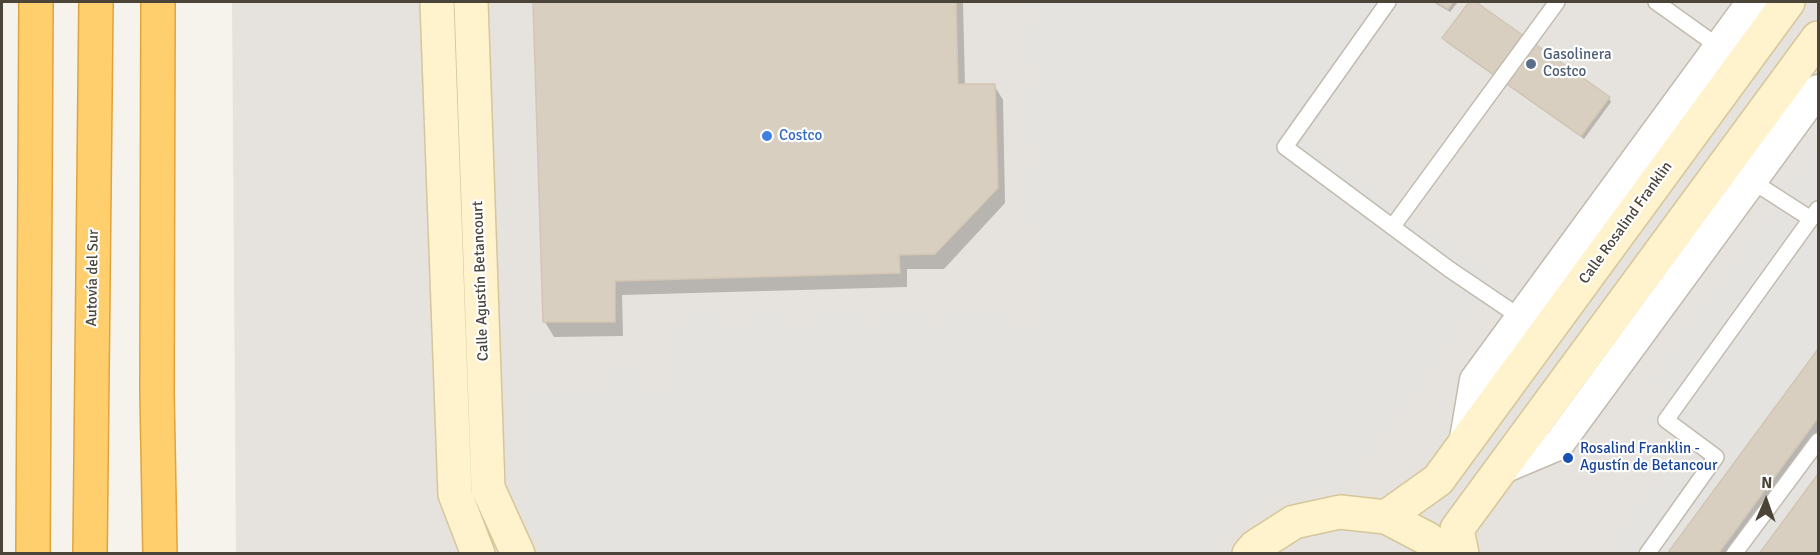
<!DOCTYPE html>
<html>
<head>
<meta charset="utf-8">
<style>
	body { margin:0 }
	#map { position:relative; width:1820px; height:555px; overflow:hidden; background:#f6f3ec; font-family:Signika,sans-serif }
	canvas { display:block }
	.frame { position:absolute; inset:0; border:3px solid #4b4439; pointer-events:none }
	.north { position:absolute; left:1736px; top:471px; width:60px; height:60px; -webkit-text-stroke:4px #fff; paint-order:stroke; rotate:2deg; font-size:16px; font-weight:700; line-height:24px; text-align:center; color:#4b4439 }
	.north::after { content:''; display:block; margin:auto; width:21px; height:27px; background:#4b4439; clip-path:polygon(50% 0,100% 100%,50% 72%,0 100%) }
</style>
</head>
<body>
<div id="map">
<canvas width="1820" height="555"></canvas>
<div class="frame"></div>
<div class="north">N</div>
</div>
<script>
const ctx = document.querySelector('canvas').getContext('2d');
ctx.lineJoin = 'round';
function fill(path, color) { ctx.fillStyle = color; ctx.fill(path, 'evenodd'); }
function stroke(path, color, width, dash) { ctx.strokeStyle = color; ctx.lineWidth = width; ctx.lineCap = dash ? 'butt' : 'round'; ctx.setLineDash(dash || []); ctx.stroke(path); }
function drawText(font, color, halo, rows, align = 'center') {
  ctx.font = font + ' Signika,sans-serif'; ctx.lineWidth = 4.5; ctx.setLineDash([]); ctx.textBaseline = 'middle'; ctx.strokeStyle = halo; ctx.fillStyle = color; for (const [text, x, y, turn = 0] of rows) {
    ctx.save(); ctx.translate(x, y); ctx.rotate((+turn || 0) * Math.PI / 180); ctx.textAlign = isNaN(turn) ? turn : align; if (halo) ctx.strokeText(text, 0, 0); ctx.fillText(text, 0, 0); ctx.restore();
  }
}
fill(new Path2D(`
	M232,2H1818V553H236Z`), '#e6e2dd');
fill(new Path2D(`
	M1032,2H1401L1306,142L1495,277L1347,487L1265,501L1220,543L1214,554L549,553L521,503L523,392L600,395V367H643L645,397L664,398L677,329L679,328V312H725V328H748L749,311L789,310V328H815V310L856,308L857,328H886V311H932V328H949V311L1006,309V328H1037V297H1031V245L1036,244V227H1030V165L1035,164V143H1029L1026,90H1034L1033,66H1029Z
	M1818,150V474L1759,553L1604,554L1684,445L1648,418L1667,392L1650,380Z`), '#e5e3e0');
fill(new Path2D(`
	M534,2H963L965,86L994,85L1003,100L1005,203L944,269H907V287L622,295L623,336L554,337L545,322Z
	M1433,2H1458L1450,12Z
	M1471,2L1609,98L1611,102L1584,139L1446,42L1444,38Z
	M1818,351V444L1738,554H1669Z
	M1818,476V554H1761Z`), '#0003');
const building = new Path2D(`
	M533,2H956L958,84H995L998,188L935,254L899,255L900,273L615,281V322H543Z
	M1436,2H1453L1448,9Z
	M1469,2H1476L1610,97L1581,136L1442,38Z
	M1818,349V418L1718,554H1667Z
	M1818,474V554H1759Z`);
fill(building, '#d8cfc1');
stroke(building, '#d3c7b4', 1.5);
const lane = new Path2D(`
	M1388,2L1285,147L1449,269L1520,317
	M1656,2L1719,47
	M1752,181L1811,219
	M1393,226L1557,2
	M1647,554L1716,457L1666,420L1818,209
	M1734,554L1818,441`);
const street = new Path2D(`
	M1464,445L1475,380L1752,2
	M1501,469L1558,445L1818,90`);
const secondary = new Path2D(`
	M437,2L455,494L478,554
	M471,2L488,488L518,554
	M1386,517L1438,480L1788,2
	M1249,554L1255,547L1294,522L1340,512L1386,517L1428,539L1439,554
	M1462,554L1457,529L1818,38`);
const highway = new Path2D(`
	M158,2L157,393L160,554
	M33,554L36,2
	M90,554L96,2`);
stroke(lane, '#c2bbae', 18);
stroke(street, '#c2bbae', 33);
stroke(secondary, '#d6c79b', 36);
stroke(highway, '#e0a43c', 36);
stroke(lane, '#fff', 15);
stroke(street, '#fff', 30);
stroke(secondary, '#fff3cd', 33);
stroke(highway, '#ffcf6e', 33);
for (const [x, y, r, color] of [
	[1531,64,6,"#5c6f8a"],
	[767,136,6,"#3f7fe0"],
	[1568,458,6,"#1a4fb4"]
]) { const dot = new Path2D(); dot.arc(x, y, r, 0, 2 * Math.PI); ctx.fillStyle = color; ctx.fill(dot); stroke(dot, '#fff', 2); }
drawText('15px', '#4e5e75', '#fff', [
	["Gasolinera",1543,55],
	["Costco",1543,72]
], 'left');
drawText('15px', '#366cbe', '#fff', [
	["Costco",779,136]
], 'left');
drawText('15px', '#4b4439', '#fff', [
	["Calle Rosalind Franklin",1626,223,-54],
	["Autovía del Sur",93,278,-89],
	["Calle Agustín Betancourt",481,281,-92]
]);
drawText('15px', '#164399', '#fff', [
	["Rosalind Franklin -",1580,449],
	["Agustín de Betancour",1580,466]
], 'left');
</script>
</body>
</html>
